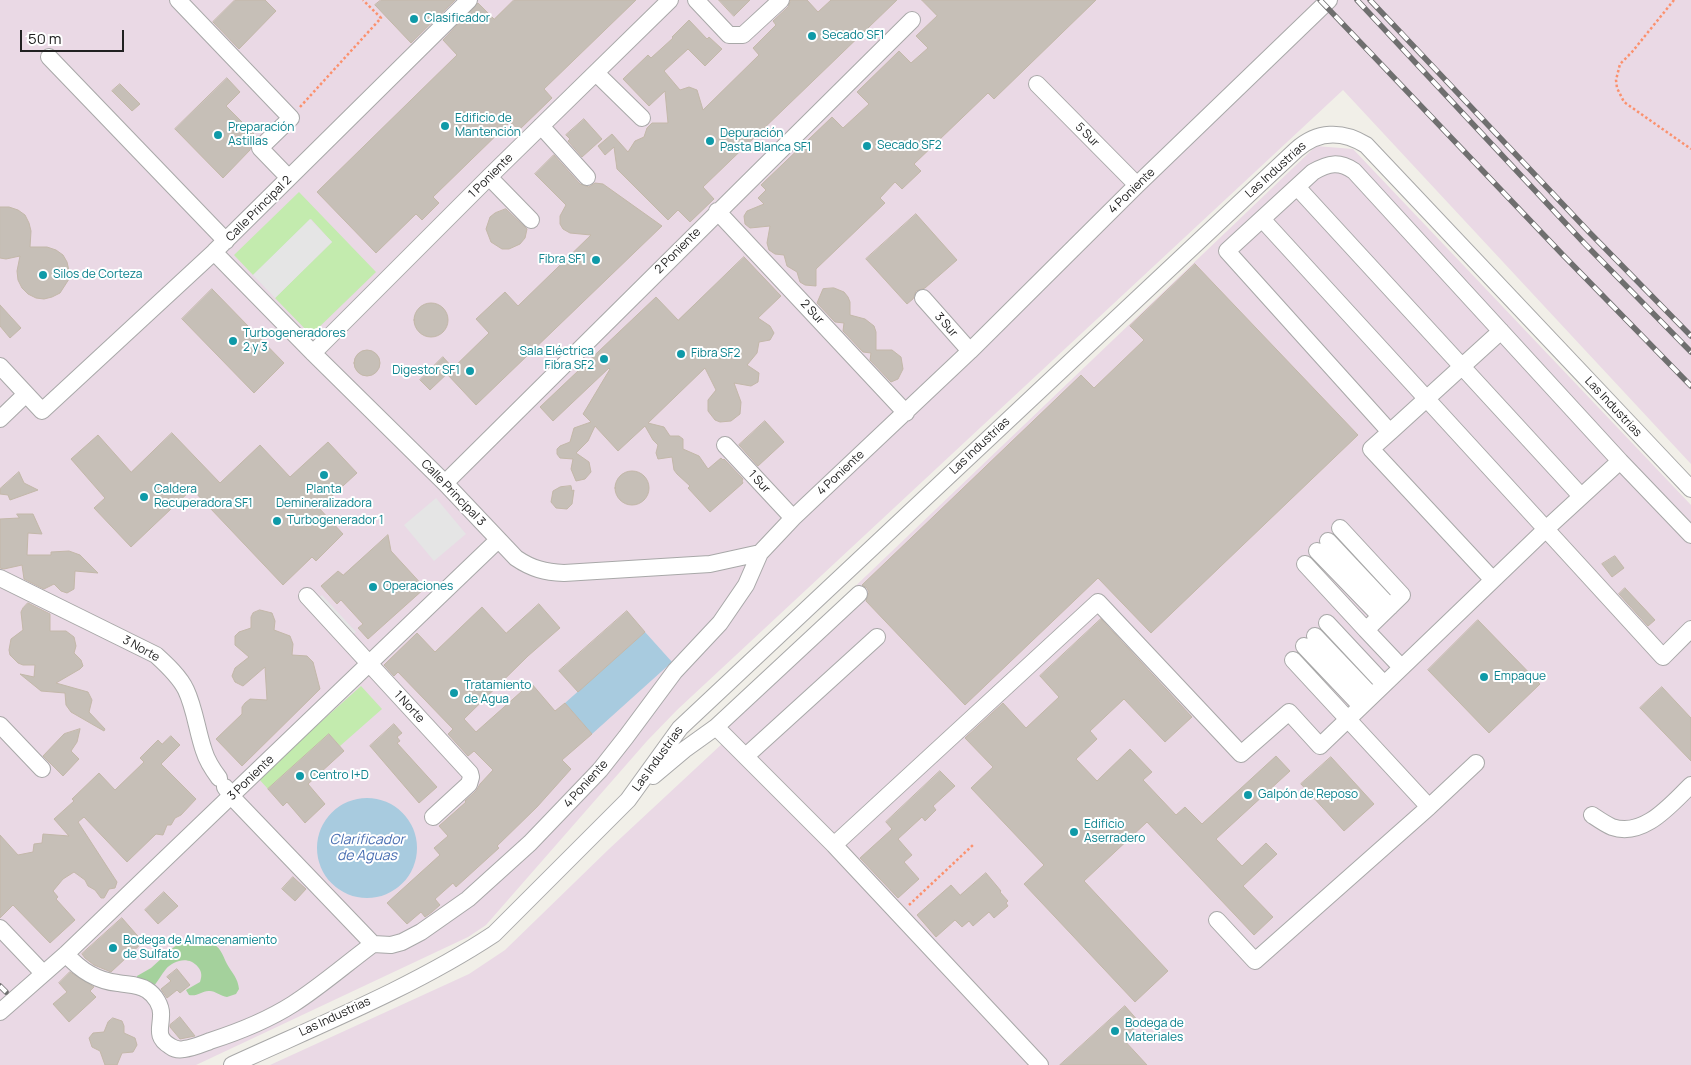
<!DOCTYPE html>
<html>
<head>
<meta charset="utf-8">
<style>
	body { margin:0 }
	#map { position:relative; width:1691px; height:1065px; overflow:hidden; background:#f1efe8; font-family:Manrope,sans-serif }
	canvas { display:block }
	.scale { position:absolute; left:20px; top:30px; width:104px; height:22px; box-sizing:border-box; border:2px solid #212121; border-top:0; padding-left:6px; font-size:15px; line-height:18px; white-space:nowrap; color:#212121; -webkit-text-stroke:4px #fff; paint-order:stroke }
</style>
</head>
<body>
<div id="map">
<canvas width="1691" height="1065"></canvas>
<div class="scale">50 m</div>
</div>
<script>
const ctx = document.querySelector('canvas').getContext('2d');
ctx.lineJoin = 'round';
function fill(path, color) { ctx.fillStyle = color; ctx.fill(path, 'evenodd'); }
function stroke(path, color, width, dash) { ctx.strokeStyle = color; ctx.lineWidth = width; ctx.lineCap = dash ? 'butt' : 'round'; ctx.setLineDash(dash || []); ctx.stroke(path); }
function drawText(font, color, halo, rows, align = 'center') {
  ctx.font = font + ' Manrope,sans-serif'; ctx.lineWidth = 4; ctx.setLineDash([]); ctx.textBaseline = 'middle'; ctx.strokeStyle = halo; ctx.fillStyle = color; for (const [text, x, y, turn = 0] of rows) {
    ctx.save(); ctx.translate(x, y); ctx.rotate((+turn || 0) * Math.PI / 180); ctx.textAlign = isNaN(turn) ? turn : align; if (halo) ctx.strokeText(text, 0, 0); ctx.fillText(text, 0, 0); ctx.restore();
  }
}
fill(new Path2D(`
	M0,0H1691V464L1343,90L677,710L647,741L486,925L468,937L196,1065H0Z
	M1316,146L1353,149L1691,505V1065H270L469,974L505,950L609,849L724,742L710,725Z`), '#ead9e5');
fill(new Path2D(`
	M299,192L376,272L311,335L275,298L332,242L311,219L253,275L234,255Z
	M361,686L382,709L340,746L329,734L268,789L258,778Z`), '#c3ebae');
fill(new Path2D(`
	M210,942C221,947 222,954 227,964C232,973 238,978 239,989L236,994L227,997C221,996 215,991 210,991C202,990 198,997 189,995L186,990L200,982C202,976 202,972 198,967C189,956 174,960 166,969C161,975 158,981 154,986L138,981L137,976L151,968L174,947L179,944Z`), '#a4d19c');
fill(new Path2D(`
	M310,219L332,242L275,298L253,275Z
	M436,498L466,534L434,561L404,525Z
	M322,595L356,632L350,637L316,600Z`), '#e5e5e5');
fill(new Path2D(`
	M645,632L672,662L592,734L565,703Z
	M317 848a50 50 0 1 1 100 0a50 50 0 1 1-100 0Z`), '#a8cbdf');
const building = new Path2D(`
	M235,0H265L276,11L239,49L213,22Z
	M381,0H455L411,43L375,5Z
	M514,0H636L544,89L552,98L519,130L510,122L433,197L439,203L422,220L416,214L376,253L317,192L457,55L443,40L478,3L494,19Z
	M719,0H750L734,16Z
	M791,0H807L818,12L831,0H897L703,187L714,199L690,222L678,210L668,220L617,169L614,147L605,155L598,146L612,134L628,152L635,141L644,137L647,128L652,123H668L665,91L649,106L623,79L648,55L651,58L673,38L672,37L689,20L707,39L709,37L722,49L705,66L688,49L664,71L680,90L689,87L697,90L703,110L759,55L753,48L776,25L773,21L788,7Z
	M922,0H1096L994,99L988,93L914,164L921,171L902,189L895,182L880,198L885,203L816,269V286L805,285L800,282L797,272L787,266L784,255L775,254L769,250L767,243L770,226L750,228L745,224L744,216L747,211L764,204L758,198L766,190L761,185L832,117L843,128L869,104L857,92L899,51L911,63L928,48L916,36L937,16Z
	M227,78L240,92L226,106L257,137L251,145L250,150L223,178L175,129Z
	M120,84L140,104L132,111L112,91Z
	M584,119L602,139L582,157L568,141L570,139L566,135Z
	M554,155L580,184L589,187L595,183L603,184L662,226L476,405L447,374L489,333L476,319L505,292L518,306L591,235L570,233L563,229L560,224V216L566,205L535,174Z
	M0,207H9L18,210L25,215L29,223L31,231L30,247H47L56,250L63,255L67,262L69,271V279L60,293L52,297L44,299L36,298L28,294L22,288L18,280L17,271L20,256L6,259L0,258Z
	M506,209L527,229L525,238L520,244L509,249H502L491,242L486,229L490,217L495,213Z
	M916,214L957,260L925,288L916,291L913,299L907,304L866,259Z
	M744,257L781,296L758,318L770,326L774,333L770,340L759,342L757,353L747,365L759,373L758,382L751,386L734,383L741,402L740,414L731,421L720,422L715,420L708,411V400L716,390L705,368L648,423L664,427L670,436H679L683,439V449L699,456L708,469L721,458L723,460L724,459L743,479L742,481L743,483L710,512L688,488L690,486L677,474L674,470L672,457L658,459L656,453L658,445L653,440L645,426L618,451L595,426L588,441L576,453L589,462L591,472L585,479L576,481L571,469L573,459L560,458L557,454V449L560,446L570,442L574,428L591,422L583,414L610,369L609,368L553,421L540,407L656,297L678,320Z
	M1195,264L1358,435L1151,633L1098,578L965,705L866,601L869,592L867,588L862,585L1081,375L1094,388L1144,340L1130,326Z
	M834,288L844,292L848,297L850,302V315L865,319L874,326L876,332V350H892L901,357L903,369L898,379L891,382L870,360L871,353L863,352L843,331L844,323L835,322L817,303L823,289Z
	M212,289L284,363L254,393L182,319Z
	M414 320a17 17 0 1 1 34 0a17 17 0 1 1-34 0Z
	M0,305L21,328L10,338L0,326Z
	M354 363a13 13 0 1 1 26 0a13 13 0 1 1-26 0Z
	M443,357L453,368L430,390L420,380Z
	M765,421L784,442L758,466L739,445Z
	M172,433L220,483L260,445L290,477L328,442L357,473L319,508L343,534L316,561L312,557L283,585L192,489L131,547L94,508L105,498L71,459L98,435L131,472Z
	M615 488a17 17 0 1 1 34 0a17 17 0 1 1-34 0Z
	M19,472L24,483L38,490L10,500L8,495L0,494V489Z
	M571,486L572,491L574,490L572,504L567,509L556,508L551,502L553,491L560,487Z
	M17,514H33L42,534L28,533L27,555H51V552L69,551L80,555L98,573L75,571L74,589L67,593L61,591L54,584L44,589L24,579L22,565L4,569L0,568V519L19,518Z
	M388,535L391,551L425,588L368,639L358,628L363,624L341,600L337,604L321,586L338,571L343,575Z
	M1615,556L1624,568L1612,577L1602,564Z
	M1625,588L1655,620L1648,626L1619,594Z
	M28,603L50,614V631H66L74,637L76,646L74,653L81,660L83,666L80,669L56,683L88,692L92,700L89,712L105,729L104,731L71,712L66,705L65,693L41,691L20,674L34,677L35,665H23L18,663L10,655L9,650L11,639L23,630L21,612L23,608Z
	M539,604L560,628L528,656L464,719L476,732L531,683L555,711L565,703L592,734L562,760L571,769L537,807L497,846L499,848L456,887L453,883L435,899L440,905L432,912L425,917L421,912L407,924L387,903L440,855L434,848L448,836L439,826L466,802L465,801L476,791L480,784L493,770L474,751L468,756L448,734L453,729L398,672L394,676L384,665L417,633L435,652L482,607L506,633Z
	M260,610L272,613L275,621L274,630L290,636L293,644L292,655L307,656L313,662L320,689L242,766L216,739L242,714V707L245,703L250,699L267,700L265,667L243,686L235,682L232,676L235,668L249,657L235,645V636L239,632L251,628V617L253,613Z
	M627,611L645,632L578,692L559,671Z
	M1101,619L1192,717L1165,742L1124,699L1090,731L1097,739L1076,759L1097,781L1130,749L1152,772L1143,780L1176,815L1185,807L1202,824L1276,756L1290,771L1216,839L1242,866L1266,843L1277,854L1243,886L1273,917L1254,935L1147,822L1084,881L1168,971L1135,1002L1024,884L1044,865L971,788L993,767L965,738L1003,703L1026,728L1059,697L1040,676Z
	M1478,620L1540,684L1489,733L1428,670Z
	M1662,687L1691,718V761L1640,708Z
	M394,724L402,733L397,737L400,741L397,743L437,787L419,803L370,746Z
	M80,729L77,742L71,751L79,759L63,776L43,756L64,734Z
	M329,734L344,751L308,784L325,804L305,823L287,802L283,806L268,789Z
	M171,736L180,745L161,764L196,799L181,815L175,818L171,825H167L163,835L156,834L127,862L84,817L78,822L117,882L115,888L109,889L104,898H101L95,890L88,886L85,880L74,872L63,879L53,891L58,897L56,899L75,920L50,943L13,905L0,918V835L18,855L33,852L34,844L42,843L43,834L69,836L54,819L74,801L72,799L99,773L115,790L144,762L140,758L158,740L162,744Z
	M1331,757L1374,804L1344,831L1301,784Z
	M940,771L955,786L933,806L936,810L925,821L922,817L898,839L912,855L904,862L919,879L898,898L860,858L892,829L886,822Z
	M986,873L1001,891L1000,892L1008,901L1006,903L1008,906L994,918L989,912L973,926L969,921L962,927L955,920L936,937L917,915L951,885L960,895Z
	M293,877L306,889L295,901L282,889Z
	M164,892L178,906L158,924L145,910Z
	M122,918L143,942L111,972L94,965L85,958L82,954Z
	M177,969L190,985L180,993L177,990L167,998L161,989L171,981L167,977Z
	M70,972L94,987L90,991L96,997L69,1022L53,1004L67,992L59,983Z
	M1125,1006L1140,1023L1123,1039L1147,1065H1060Z
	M180,1017L195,1036L180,1039L170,1027V1025Z
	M113,1018L122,1021L124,1026V1033L135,1038L137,1045L133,1052L122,1053L117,1065H105L100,1051L92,1047L89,1038L93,1033L104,1032L108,1022Z`);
fill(building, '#c6bfb7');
stroke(building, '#c3b8a9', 1);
const minor = new Path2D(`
	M178,0L291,118L260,148L289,178
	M696,0L729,35H743L781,0
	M49,57L226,241
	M596,73L642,118
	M1037,84L1137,185
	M541,126L587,177
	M489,177L531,220
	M1297,187L1581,496
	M717,211L906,413
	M1262,219L1663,657L1691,629
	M214,252L313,353L445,483L516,558C532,569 545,572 564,573L710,564L760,553
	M923,298L970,351
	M313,353L489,177L670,0
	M0,366L42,411L214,252L469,0
	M0,419L26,394
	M1390,432L1371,449L1493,580
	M725,445L793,518
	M1620,461L1691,535
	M445,483L912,20
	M1340,528L1402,595L1366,630L1401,667
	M1328,541L1390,607
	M1317,551L1380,616
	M1305,564L1366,630
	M0,578L156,655C167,665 180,677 186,690C195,709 197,731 204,751C207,761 213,770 219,778
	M307,596L470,773L471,777L469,784L433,817
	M1327,623L1384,684
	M1315,636L1372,696
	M1304,646L1361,706
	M0,725L42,769
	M716,727L859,594
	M746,756L877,637
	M653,776L684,750L716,727L834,845L1040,1065
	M225,787L231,796L373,944
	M1429,807L1476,763
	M1592,815C1598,819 1605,824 1612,827C1644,838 1671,804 1691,785
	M834,845L1098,602L1241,754L1289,712L1320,746L1546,529L1620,461L1354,171C1339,161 1329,163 1313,172L1227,251L1390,432L1501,331
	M1217,920L1255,961L1429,807L1293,660
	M0,928L43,973
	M373,944L391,945L402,942L421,932L468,899L530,843L600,770L626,737L675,671L720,623L746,585L760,553L793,518L970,351L1137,185L1329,0
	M66,954C79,969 97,981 118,983C128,985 138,984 147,990C155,995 162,1006 161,1016C161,1028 155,1037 170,1046C174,1049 179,1050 184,1049C193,1048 202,1044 210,1041C238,1032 268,1020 293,1004C321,986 346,964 373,944
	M0,1012L66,954L140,883L498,540
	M232,1065C319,1025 414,987 494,934L628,800L680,728L1296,150C1317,131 1342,130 1366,145L1691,489`);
stroke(minor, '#a8a8a8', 18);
stroke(new Path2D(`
	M1674,0L1632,52L1620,64L1616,80L1617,88L1624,102L1691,149
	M300,107L381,18L363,0
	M909,905L973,845`), '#fb916e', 2.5, [2.5, 2.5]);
stroke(minor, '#fff', 16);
const rail = new Path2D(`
	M1320,0L1562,254L1691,386
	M1357,0L1584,243L1691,352
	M1370,0L1589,232L1691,336
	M0,986L6,992`);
stroke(rail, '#6f6f6f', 5.5);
stroke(rail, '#fff', 4, [11]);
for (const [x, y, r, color] of [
	[414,19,5,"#0f9aa8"],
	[812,36,5,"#0f9aa8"],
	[445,126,5,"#0f9aa8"],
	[218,135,5,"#0f9aa8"],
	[710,141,5,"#0f9aa8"],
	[867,146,5,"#0f9aa8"],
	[596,260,5,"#0f9aa8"],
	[43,275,5,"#0f9aa8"],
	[233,341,5,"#0f9aa8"],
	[681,354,5,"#0f9aa8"],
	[604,359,5,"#0f9aa8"],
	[470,371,5,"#0f9aa8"],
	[324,475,5,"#0f9aa8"],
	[144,497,5,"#0f9aa8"],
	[277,521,5,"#0f9aa8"],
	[373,587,5,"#0f9aa8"],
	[1484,677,5,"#0f9aa8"],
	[454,693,5,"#0f9aa8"],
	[300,776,5,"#0f9aa8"],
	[1248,795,5,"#0f9aa8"],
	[1074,832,5,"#0f9aa8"],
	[113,948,5,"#0f9aa8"],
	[1115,1031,5,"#0f9aa8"]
]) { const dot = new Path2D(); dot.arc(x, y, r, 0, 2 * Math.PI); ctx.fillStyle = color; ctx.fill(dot); stroke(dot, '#fff', 2); }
drawText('12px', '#0d838f', '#fff', [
	["Clasificador",424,19],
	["Secado SF1",822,36],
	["Edificio de",455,119],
	["Mantención",455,133],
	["Preparación",228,128],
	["Astillas",228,142],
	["Depuración",720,134],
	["Pasta Blanca SF1",720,148],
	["Secado SF2",877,146],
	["Fibra SF1",586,260,"right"],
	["Silos de Corteza",53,275],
	["Turbogeneradores",243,334],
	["2 y 3",243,348],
	["Sala Eléctrica",594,352,"right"],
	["Fibra SF2",594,366,"right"],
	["Fibra SF2",691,354],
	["Digestor SF1",460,371,"right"],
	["Caldera",154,490],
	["Recuperadora SF1",154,504],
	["Planta",324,490,"center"],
	["Demineralizadora",324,504,"center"],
	["Turbogenerador 1",287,521],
	["Operaciones",383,587],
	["Empaque",1494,677],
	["Tratamiento",464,686],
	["de Agua",464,700],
	["Centro I+D",310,776],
	["Galpón de Reposo",1258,795],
	["Edificio",1084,825],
	["Aserradero",1084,839],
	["Bodega de Almacenamiento",123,941],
	["de Sulfato",123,955],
	["Bodega de",1125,1024],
	["Materiales",1125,1038]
], 'left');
drawText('12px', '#212121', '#fff', [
	["5 Sur",1087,135,45],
	["Las Industrias",1276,170,-42],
	["1 Poniente",491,176,-45],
	["4 Poniente",1132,191,-44],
	["Calle Principal 2",259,209,-45],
	["2 Poniente",678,251,-45],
	["2 Sur",812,312,47],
	["3 Sur",946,325,49],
	["Las Industrias",1613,407,47],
	["Las Industrias",980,446,-43],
	["4 Poniente",841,473,-43],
	["1 Sur",759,482,47],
	["Calle Principal 3",453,493,46],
	["3 Norte",141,649,29],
	["1 Norte",409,707,47],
	["Las Industrias",658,759,-54],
	["3 Poniente",251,778,-44],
	["4 Poniente",586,784,-48],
	["Las Industrias",335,1017,-25]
]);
drawText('italic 14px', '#4b70b3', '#fff', [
	["Clarificador",367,840],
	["de Aguas",367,856]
]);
</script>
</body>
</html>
